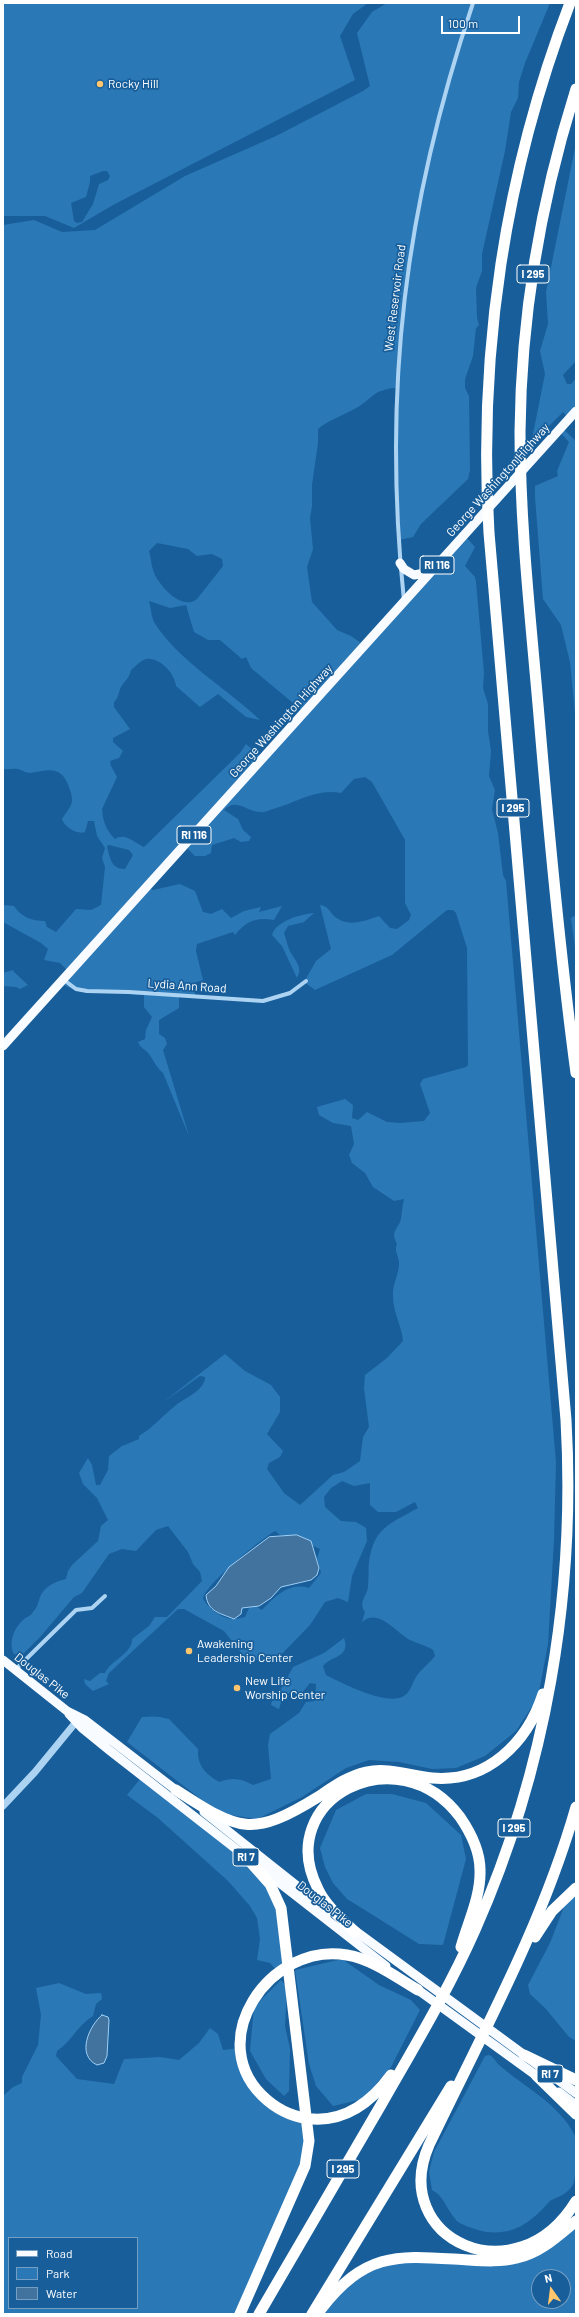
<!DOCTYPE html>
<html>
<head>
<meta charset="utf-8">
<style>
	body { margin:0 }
	#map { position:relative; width:579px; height:2317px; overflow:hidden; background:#185e9a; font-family:Barlow,sans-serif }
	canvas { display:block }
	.frame { position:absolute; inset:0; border:4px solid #fff; pointer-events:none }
	.legend { position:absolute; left:8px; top:2237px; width:130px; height:72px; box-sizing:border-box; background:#185e9a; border:1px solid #749ec2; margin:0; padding:5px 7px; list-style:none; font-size:12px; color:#fff }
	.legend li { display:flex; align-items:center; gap:8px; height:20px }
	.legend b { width:20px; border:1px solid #749ec2 }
	.north { position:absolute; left:531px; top:2269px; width:40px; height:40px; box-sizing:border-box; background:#185e9a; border:1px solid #749ec2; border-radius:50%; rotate:346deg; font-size:11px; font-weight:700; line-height:16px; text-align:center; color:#fff }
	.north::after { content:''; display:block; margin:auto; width:14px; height:18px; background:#ffc66e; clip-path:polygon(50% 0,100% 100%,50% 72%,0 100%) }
	.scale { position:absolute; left:441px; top:16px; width:79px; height:18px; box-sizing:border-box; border:2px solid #fff; border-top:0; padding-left:5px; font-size:12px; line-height:14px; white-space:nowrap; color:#fff; -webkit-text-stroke:3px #185e9a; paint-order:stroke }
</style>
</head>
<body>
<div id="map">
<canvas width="579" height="2317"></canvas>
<div class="frame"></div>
<ul class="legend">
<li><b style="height:5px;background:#f8fbff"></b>Road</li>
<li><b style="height:11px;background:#2b78b7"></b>Park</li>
<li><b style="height:11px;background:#42739e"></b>Water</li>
</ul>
<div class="north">N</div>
<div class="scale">100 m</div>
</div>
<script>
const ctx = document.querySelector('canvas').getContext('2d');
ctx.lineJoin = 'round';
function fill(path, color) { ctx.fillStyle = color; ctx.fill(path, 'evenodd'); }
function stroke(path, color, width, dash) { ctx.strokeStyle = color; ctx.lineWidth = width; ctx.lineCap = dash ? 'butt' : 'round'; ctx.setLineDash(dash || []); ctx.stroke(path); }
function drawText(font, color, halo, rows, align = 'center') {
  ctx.font = font + ' Barlow,sans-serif'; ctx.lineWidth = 3.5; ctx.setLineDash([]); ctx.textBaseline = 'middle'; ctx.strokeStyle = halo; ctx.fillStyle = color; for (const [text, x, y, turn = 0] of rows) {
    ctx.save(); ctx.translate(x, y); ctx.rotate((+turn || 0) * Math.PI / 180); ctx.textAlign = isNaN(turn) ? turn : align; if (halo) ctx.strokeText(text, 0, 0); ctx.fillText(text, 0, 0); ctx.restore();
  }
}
fill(new Path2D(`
	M3,3H368L353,14L340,36L355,80L113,205L74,228L45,216H3ZM103,171H107L110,176L108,180L99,184L93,204L82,222L77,223L74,221L71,203L86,197L90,182V176Z
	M387,3H550L525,63L519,82L518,98L511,112L505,151L482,254V271L476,288L477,318L479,325L476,328L473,356L465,379V388L469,396L470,470L468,479L421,524L413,537L399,540L394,427L396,388C389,388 384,390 378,392C371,396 365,403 358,407C345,415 328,420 318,429V443L312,485V506L310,518L313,549L307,567L312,602L337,630L351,636L361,643L465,536L475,547L465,566L475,577L476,582L484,673L483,688L488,704V731L491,751L489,776L495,790L492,809L498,833L503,875L506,881L556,1462L554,1540L548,1644L538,1697L516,1731L485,1756L456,1768L432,1769L399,1762L369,1760L346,1768L302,1797L257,1819L223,1814L207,1804L127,1742L142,1717C152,1716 159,1716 169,1719L198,1749C197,1766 206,1774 219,1782C232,1777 241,1778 253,1785L271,1779L268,1745L270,1734L299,1713L306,1702L315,1701L316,1684L310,1683L302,1693H290L283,1696L279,1709L271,1705L272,1701L275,1700L293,1667L324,1653L344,1638C351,1658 330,1656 323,1666L326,1675C342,1683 384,1705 402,1697C410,1694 412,1683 416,1677C421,1669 429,1664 435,1656L433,1650C426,1645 418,1644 410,1640C397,1633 378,1607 362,1622L365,1612C358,1602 367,1596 368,1587C369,1578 368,1570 369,1562C374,1527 390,1524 418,1508L415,1502L396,1512H378L370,1505V1483L354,1486L342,1481L331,1488L324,1497L325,1507L341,1521L356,1522L366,1528L367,1541L352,1576L348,1602L338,1598L325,1602L310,1625L276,1660L272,1658L263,1660L246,1659L224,1631L184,1609H178L109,1673L106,1681L109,1684L93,1691L85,1684L84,1679L90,1681L100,1673H105C110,1661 133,1653 132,1639L149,1626L155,1617H167L202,1581L200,1572L193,1564L188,1552L168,1526L156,1530L136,1551L122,1549L109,1554L82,1593L74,1597L41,1636L20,1657L13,1653C9,1641 14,1628 23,1620C26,1617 31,1616 33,1612C38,1607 38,1601 41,1595C45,1586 57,1581 66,1579L68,1571L72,1565L98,1541L101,1526L108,1520L97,1498L83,1484L79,1473L88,1458L92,1465L96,1485H100L108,1470L109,1456L122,1446L139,1439V1436C155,1426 161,1417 175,1406C184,1398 205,1391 205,1377L200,1376L162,1403L225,1354L245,1371L271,1385L280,1397V1412L267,1434L283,1451L280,1457L269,1463L267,1469L284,1493L300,1505L333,1475L344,1472L360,1461L363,1437L369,1427L364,1388L365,1375L387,1358L403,1341C402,1326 393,1313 393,1296C392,1285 400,1272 399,1262C398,1255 394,1250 397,1244C390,1230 398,1230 401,1219C402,1213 402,1206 404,1199L394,1201L373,1187L365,1173L352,1163L349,1155L354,1144L351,1126L333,1123L319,1115L317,1107L345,1099L353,1105L352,1118L358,1120L367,1112L387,1122L400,1123L424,1121L430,1113L420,1084L423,1079L466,1067L468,1065L467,948L456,913L453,910H447L392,955L315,990L304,982L316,961L331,949L320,905C328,906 329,911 334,916C348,928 364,921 379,916L390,928L397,929L409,920L411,915L405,903V840L372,782L365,777L354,779L341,793C316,788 296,803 273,809C269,810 264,813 261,812C247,812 236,797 224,810L238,819L243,830L251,837L249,841L241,842L234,838L212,845L211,853L205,856H195L186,847L149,888L153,890L180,884L195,891L203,912L211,914L222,909L231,918L244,911L261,907L259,912L282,906L274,920C257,917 246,921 235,935L233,932L197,944L196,951L203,980L194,983L195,995L179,996V1008L159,1020V1034L165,1038L167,1044L163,1050L189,1136L163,1073C156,1067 154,1061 149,1054C145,1049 140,1048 138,1042L145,1039L146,1030L152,1017L144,1007V995L76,991L64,985L70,973L60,963L44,960L48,949L41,943L3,922V905L14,906C21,917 32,921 45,921L47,927L56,932L76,909L91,910L101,905L105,867L102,858L105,848L97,836L94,821H88L85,832C78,835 64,827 62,819C72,804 75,804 69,787C61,765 49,770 30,773C26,773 22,770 18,769C13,768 8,770 3,769V225L34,220L62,232L95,230L185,176L276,136L363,91L370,86L357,33L372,12ZM157,543L188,549L197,556L212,554L222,559L223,566L197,599C182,612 157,584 153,570C151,564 151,557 149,551ZM149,601L170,608L186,605L194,632L208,640H220L242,659L246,657L251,668L305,713L263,759L246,744L240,753L144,847C135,843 125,832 115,839C106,830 103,822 102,809L117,777L111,766L110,761L119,758L123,751L113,742V738L130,729L114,707V702C119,697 118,693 121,687C125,680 129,679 131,670C135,667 141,660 146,659C160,657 175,674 176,686L200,707L218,694L246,717L260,720C227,688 178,661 154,622C151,616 151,607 149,601ZM109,845L129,850L133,855L125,869C111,869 110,858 107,846ZM275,1531L280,1535L291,1536L320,1549L317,1558L321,1573L309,1588C289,1582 276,1596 262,1610L255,1606L249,1608L245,1617C241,1618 236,1619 232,1619C223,1619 206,1607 203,1598C208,1582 260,1540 275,1531Z
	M576,143V361L563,375L567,384H571L576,378V411L569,418L563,412L531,444L545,374L540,351L548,324L546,292Z
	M562,428L576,441V724L570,662L561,625L543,599L535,497V486L558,476L557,471L569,442L559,431Z
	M314,913L304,922L288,926L284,933C286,938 287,944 289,949C293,959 304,966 297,978L282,946L272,935C276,921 301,914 314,913Z
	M576,915V956L571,918Z
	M13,970L14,972L28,985L20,989L16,987L3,986V973Z
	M140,1779L256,1870L273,1890L288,1967L279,1973L270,1963L257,1960L260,1939L257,1918L250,1906L228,1881L158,1818L127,1795Z
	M366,1794H392L426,1803L461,1835L466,1859L443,1945L419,1944L360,1907L347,1899L333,1883L325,1867L320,1848L336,1810Z
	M576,1894V2041L569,2037L546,2009L530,1994L528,1985L550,1943L564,1907Z
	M342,1959L379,1985L411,2000L420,2010L391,2067L363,2099L333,2106L316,2086L309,2064L295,1970Z
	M281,1980L287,1987L285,2026L290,2049L289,2091L284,2096L266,2079L250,2051L254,2007Z
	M59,1983L86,1994L101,1993L102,1999L96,2004L93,2016C76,2027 72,2041 57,2051L56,2056L77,2079L114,2084L124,2059L160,2057L179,2060L199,2043L210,2028L218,2034L223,2050L240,2048L257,2093L307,2120L310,2140L240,2314H3V2096L13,2087L22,2083V2077L38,2045L41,2015L36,1988ZM9,2238H137V2308H9Z
	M489,2055C494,2057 495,2061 499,2065C524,2087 559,2104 574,2134C578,2140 576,2175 574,2182C569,2196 554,2197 549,2202C531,2222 515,2235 487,2232C480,2231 460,2225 456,2220C447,2210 444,2196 432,2190L429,2172L434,2152L485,2056Z
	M576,2222V2314H319L340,2288L381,2261L491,2263ZM539,2277H563V2301H539Z`), '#2b78b7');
const water = new Path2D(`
	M297,1535L311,1541L319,1568L317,1575L311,1580L281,1587L271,1598L259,1606L242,1608L241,1614L234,1619C220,1613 208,1612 206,1595L216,1586L229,1567L269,1537Z
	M102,2015L108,2017L109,2020L107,2056L104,2063L97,2065C76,2055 89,2026 102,2015Z`);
fill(water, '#42739e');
stroke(water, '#a0cff4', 1);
stroke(new Path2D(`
	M404,601C382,389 405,205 473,3
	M64,980L76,989L87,991L129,992L263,1001L290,993L306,981
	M15,1670L76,1610L92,1608L105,1596`), '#add3f2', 4);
stroke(new Path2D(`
	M3,1806L35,1772L76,1722`), '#add3f2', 7);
stroke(new Path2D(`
	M400,563L404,569L414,575L430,572
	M3,1046L576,411
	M3,1660L67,1711L85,1720L181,1794
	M69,1714L82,1728L109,1750L386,1966
	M204,1812L330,1912
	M350,1927L576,2093
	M414,1987L541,2079
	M559,2092L576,2105`), '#f8fbff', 9);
stroke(new Path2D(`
	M576,89C541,200 521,316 520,432C520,527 531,622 539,716C549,835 560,954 576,1073
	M176,1790C239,1831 252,1838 318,1797C333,1787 348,1776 366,1772C389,1767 410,1776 432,1778C487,1783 527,1743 543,1694
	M576,1807C542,1926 482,2034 429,2145C388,2239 516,2299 576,2201
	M355,1932C342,1919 326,1906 318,1889C272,1799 398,1734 460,1817C471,1833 480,1851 480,1870C481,1896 468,1922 461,1947
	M535,1937L552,1911L576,1888
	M524,2055L576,2080
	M391,2075C372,2101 347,2121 313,2119C296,2118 280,2111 267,2100C200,2043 270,1941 347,1955C372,1959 396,1977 418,1990
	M536,2075L576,2114
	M321,2309C368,2249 400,2256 468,2260C485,2261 501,2262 517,2258C540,2253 558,2236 576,2221
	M240,2314L305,2166L309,2141L281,1908L270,1884L246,1857
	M259,2314C300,2244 340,2174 381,2105C414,2047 448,1991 475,1930C546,1770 576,1594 566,1420L489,533C478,352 505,172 570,3
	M312,2314L451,2086`), '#fff', 11);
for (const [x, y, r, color] of [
	[100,84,4,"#ffc66e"],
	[189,1651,4,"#ffc66e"],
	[237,1688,4,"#ffc66e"]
]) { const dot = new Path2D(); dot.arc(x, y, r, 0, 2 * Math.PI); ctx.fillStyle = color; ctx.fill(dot); stroke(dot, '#185e9a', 1.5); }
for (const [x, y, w] of [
	[533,274,32],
	[437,565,34],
	[513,808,32],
	[194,835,34],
	[514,1828,32],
	[246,1857,26],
	[550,2074,26],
	[343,2169,32]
]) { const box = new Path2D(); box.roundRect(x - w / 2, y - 9, w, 18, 3); ctx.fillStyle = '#185e9a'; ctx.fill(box); stroke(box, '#fff', 1); }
drawText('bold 11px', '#fff', null, [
	["I 295",533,274],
	["RI 116",437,565],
	["I 295",513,808],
	["RI 116",194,835],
	["I 295",514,1828],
	["RI 7",246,1857],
	["RI 7",550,2074],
	["I 295",343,2169]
]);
drawText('12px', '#fff', '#185e9a', [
	["Rocky Hill",108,84],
	["Awakening",197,1644],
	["Leadership Center",197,1658],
	["New Life",245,1681],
	["Worship Center",245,1695]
], 'left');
drawText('12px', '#fff', '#185e9a', [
	["West Reservoir Road",395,298,-83],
	["George Washington Highway",498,480,-48],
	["George Washington Highway",281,721,-48],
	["Lydia Ann Road",187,986,4],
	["Douglas Pike",42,1676,38],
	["Douglas Pike",325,1904,38]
]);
</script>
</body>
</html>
